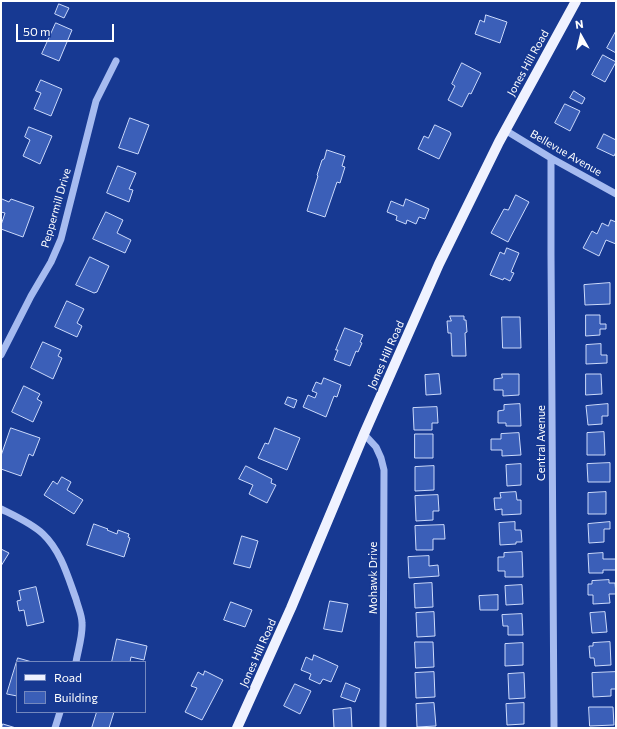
<!DOCTYPE html>
<html>
<head>
<meta charset="utf-8">
<style>
	body { margin:0 }
	#map { position:relative; width:617px; height:729px; overflow:hidden; background:#173992; font-family:Commissioner,sans-serif }
	canvas { display:block }
	.frame { position:absolute; inset:0; border:2px solid #fff; pointer-events:none }
	.legend { position:absolute; left:16px; top:661px; width:130px; height:52px; box-sizing:border-box; background:#173992; border:1px solid #7488be; margin:0; padding:5px 7px; list-style:none; font-size:12px; color:#fff }
	.legend li { display:flex; align-items:center; gap:8px; height:20px }
	.legend b { width:20px; border:1px solid #7488be }
	.north { position:absolute; left:561px; top:16px; width:40px; height:40px; -webkit-text-stroke:3px #173992; paint-order:stroke; rotate:352deg; font-size:11px; font-weight:700; line-height:16px; text-align:center; color:#fff }
	.north::after { content:''; display:block; margin:auto; width:14px; height:18px; background:#fff; clip-path:polygon(50% 0,100% 100%,50% 72%,0 100%) }
	.scale { position:absolute; left:16px; top:24px; width:98px; height:18px; box-sizing:border-box; border:2px solid #fff; border-top:0; padding-left:5px; font-size:12px; line-height:14px; white-space:nowrap; color:#fff; -webkit-text-stroke:3px #173992; paint-order:stroke }
</style>
</head>
<body>
<div id="map">
<canvas width="617" height="729"></canvas>
<div class="frame"></div>
<ul class="legend">
<li><b style="height:5px;background:#eff2ff"></b>Road</li>
<li><b style="height:11px;background:#3b5fb8"></b>Building</li>
</ul>
<div class="north">N</div>
<div class="scale">50 m</div>
</div>
<script>
const ctx = document.querySelector('canvas').getContext('2d');
ctx.lineJoin = 'round';
function fill(path, color) { ctx.fillStyle = color; ctx.fill(path, 'evenodd'); }
function stroke(path, color, width, dash) { ctx.strokeStyle = color; ctx.lineWidth = width; ctx.lineCap = dash ? 'butt' : 'round'; ctx.setLineDash(dash || []); ctx.stroke(path); }
function drawText(font, color, halo, rows, align = 'center') {
  ctx.font = font + ' Commissioner,sans-serif'; ctx.lineWidth = 3.5; ctx.setLineDash([]); ctx.textBaseline = 'middle'; ctx.strokeStyle = halo; ctx.fillStyle = color; for (const [text, x, y, turn = 0] of rows) {
    ctx.save(); ctx.translate(x, y); ctx.rotate((+turn || 0) * Math.PI / 180); ctx.textAlign = isNaN(turn) ? turn : align; if (halo) ctx.strokeText(text, 0, 0); ctx.fillText(text, 0, 0); ctx.restore();
  }
}
const building = new Path2D(`
	M59,4L69,8L64,18L55,14Z
	M486,15L507,22L500,43L475,34L480,20L484,22Z
	M56,23L72,30L59,61L42,54Z
	M616,31V53L607,48Z
	M603,55L616,62L605,82L592,75Z
	M462,63L481,73L471,94L469,93L462,107L448,100L455,86L452,84Z
	M41,80L62,89L51,116L34,109L41,93L36,91Z
	M574,91L585,98L582,104L570,98Z
	M565,104L580,111L570,131L555,123Z
	M130,118L149,125L138,154L119,148Z
	M435,125L450,132L451,134L439,159L418,149L424,136L428,138Z
	M29,127L52,136L40,164L23,156L30,140L25,137Z
	M604,134L616,140V152L614,156L597,148Z
	M327,150L345,156L342,166L345,167L340,183L337,182L325,217L307,211L318,176L317,175L322,160L324,159Z
	M118,166L136,173L129,189L133,190L129,202L107,193Z
	M516,195L529,202L508,242L491,233L504,209L508,210Z
	M2,199L9,202L11,199L34,207L23,237L1,229V225L5,213L1,212V202Z
	M406,199L429,209L425,219L419,217L416,224L407,220L406,224L396,220L397,216L387,212L391,201L403,206Z
	M106,212L123,220L117,233L131,240L125,253L93,239Z
	M611,220L616,222V244L606,240L599,256L583,248L592,231L597,234L602,223L608,226Z
	M507,248L519,253L511,272L514,273L510,281L504,278L503,280L490,275L500,252L504,254Z
	M90,257L109,266L97,292L94,293L76,285Z
	M610,283V304L585,305L584,285Z
	M67,301L84,309L77,323L82,326L77,337L55,327Z
	M586,315H600V324H606V329H600V335L586,336Z
	M450,316H464V320H466L467,332L465,333L466,356H452L451,333H448L447,321H451Z
	M502,317H520L521,348H503Z
	M345,328L363,335L360,342L362,343L358,352L356,351L350,366L334,360L338,350H336Z
	M43,342L61,350L58,356L62,358L53,379L31,368Z
	M601,344V355H607V363L586,364V345Z
	M439,374L441,394L426,395L425,375Z
	M502,374H519V395L503,396V390H494V379L502,378Z
	M586,374H601L602,394L586,395Z
	M324,378L341,385L337,397L334,396L326,417L303,407L308,395L315,398L317,393L312,391L316,382L321,384Z
	M24,386L40,394L37,399L42,402L33,422L12,412Z
	M288,397L297,400L294,408L285,404Z
	M520,404L521,426H506V423H498V411L504,410V405Z
	M608,404V416H602V424L588,425L586,406Z
	M437,407L438,423H432V430H414L413,408Z
	M11,428L40,438L33,456L29,454L21,476L1,469V456Z
	M275,428L300,438L287,470L258,458L265,443L268,444Z
	M604,432L605,455H587V433Z
	M519,433L521,455L502,456V450H491V439H501V434Z
	M415,434H433V458H415Z
	M610,463V482H588L587,464Z
	M521,464V485L507,486L506,465Z
	M246,466L272,479L271,483L276,485L267,503L249,494L253,485L239,479Z
	M434,466V490L415,491V467Z
	M62,477L71,482L67,490L83,500L74,514L44,495L53,481L57,484Z
	M516,492L517,500H521V514L502,515V509L495,510L494,498H501L500,493Z
	M606,492V514H588V493Z
	M438,495L439,511H433V520L416,521L415,496Z
	M515,522V530H521L522,542H516V544L500,545L499,523Z
	M610,522V529H604V542L589,543L588,524Z
	M94,524L108,529L107,530L117,534L118,530L129,534L128,537L130,538L124,557L87,545Z
	M444,525L445,539H433V550H416L415,526Z
	M242,536L258,541L250,568L234,564Z
	M1,549L9,553L1,566Z
	M522,552L523,577H505V571H498V557H504V553Z
	M603,553V559H616V570H603V573H589L588,554Z
	M429,556V566L438,565L439,576L409,578L408,557Z
	M609,580V583H615L616,594H609L610,603L593,604V595H588V584H592V581Z
	M432,583L433,607L415,608L414,584Z
	M522,585L523,604L506,605L505,586Z
	M36,587L44,622L27,626L24,610L19,611L17,601L21,600L19,591Z
	M498,595V610H480L479,596Z
	M330,601L348,604L342,632L324,629Z
	M231,602L252,610L245,627L224,620Z
	M434,612L435,636L417,637L416,613Z
	M605,612L607,632L592,633L590,613Z
	M522,614L523,635H508V626H503L502,615Z
	M117,639L147,646L144,660L131,657L130,662H112Z
	M415,642H433L434,667L416,668Z
	M610,642L611,665L595,666L594,658H590L589,646H593V643Z
	M523,643V665L505,666V644Z
	M314,655L338,666L331,682L323,679L320,684L309,679L311,674L301,670L306,657L312,660Z
	M18,658L32,662H17V696L7,694Z
	M205,671L223,680L202,720L185,712L197,688L191,686L198,672L203,675Z
	M434,672L435,697L416,698L415,673Z
	M616,672V689H611V696L593,697L592,673Z
	M524,673L525,698L509,699L508,674Z
	M346,683L360,689L355,702L341,697Z
	M295,684L311,691L300,714L284,706Z
	M434,703L436,726L417,727L416,704Z
	M524,703V724L507,725L506,704Z
	M589,707H613L614,725L590,726Z
	M351,708L352,728H334L333,710Z
	M97,712H114L109,728H92Z
	M3,724L16,728H2Z`);
fill(building, '#3b5fb8');
stroke(building, '#ccdafb', 1);
stroke(new Path2D(`
	M505,130L551,158L616,194
	M551,158V254L554,728
	M1,355L31,296L51,262L61,239L96,101L116,61
	M364,434L376,447L381,458L384,470L383,728
	M1,509C15,516 31,523 43,534C61,551 68,577 76,599C78,607 82,615 82,623C83,635 78,650 76,662
	M55,728L60,712`), '#a6bbf0', 7);
stroke(new Path2D(`
	M237,728L291,608L364,434L439,264L499,142L576,1`), '#eff2ff', 10);
drawText('11px', '#fff', '#173992', [
	["Jones Hill Road",528,63,-61],
	["Bellevue Avenue",566,153,30],
	["Peppermill Drive",56,208,-74],
	["Jones Hill Road",386,355,-66],
	["Central Avenue",541,443,-90],
	["Mohawk Drive",373,578,-90],
	["Jones Hill Road",258,653,-66]
]);
</script>
</body>
</html>
